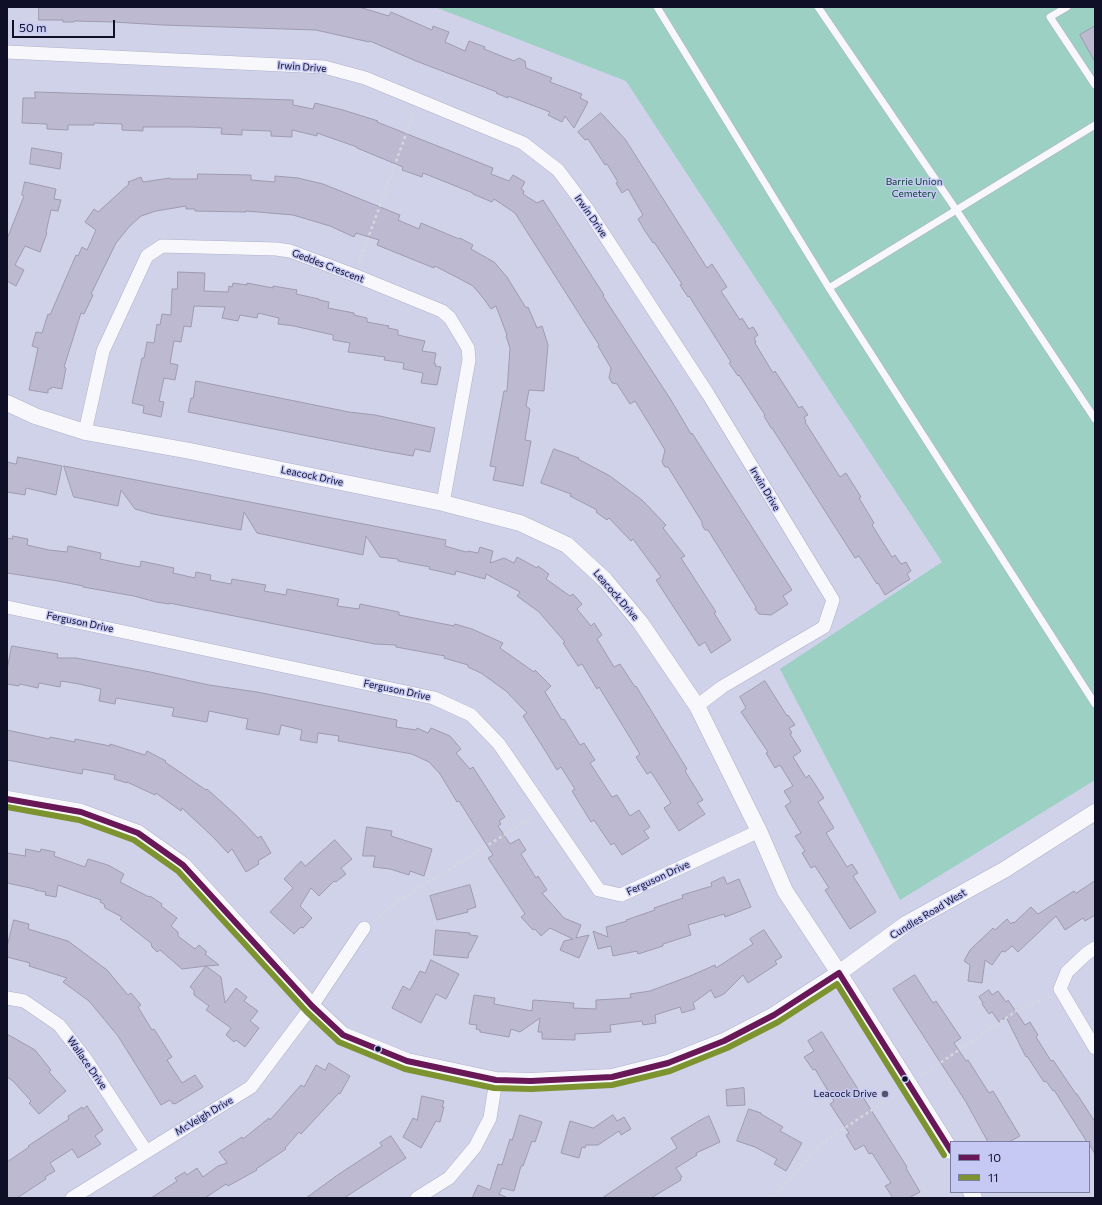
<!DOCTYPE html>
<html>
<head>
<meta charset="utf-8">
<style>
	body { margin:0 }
	#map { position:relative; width:1102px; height:1205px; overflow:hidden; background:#d0d2ea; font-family:Commissioner,sans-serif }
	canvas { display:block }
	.frame { position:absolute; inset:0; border:8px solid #0f0f28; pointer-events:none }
	.legend { position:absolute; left:950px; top:1141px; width:140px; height:52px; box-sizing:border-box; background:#c6c9f4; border:1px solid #7d7fa2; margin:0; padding:5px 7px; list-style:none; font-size:12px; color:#0f0f28 }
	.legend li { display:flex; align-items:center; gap:8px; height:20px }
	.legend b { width:20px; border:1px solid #7d7fa2 }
	.scale { position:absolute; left:12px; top:20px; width:103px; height:18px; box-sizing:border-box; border:2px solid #0f0f28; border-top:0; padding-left:5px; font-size:12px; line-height:14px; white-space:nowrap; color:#0f0f28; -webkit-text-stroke:3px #c6c9f4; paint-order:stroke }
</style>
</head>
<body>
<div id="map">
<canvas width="1102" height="1205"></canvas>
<div class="frame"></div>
<ul class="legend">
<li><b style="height:5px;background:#681757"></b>10</li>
<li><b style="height:5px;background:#7c9330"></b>11</li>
</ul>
<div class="scale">50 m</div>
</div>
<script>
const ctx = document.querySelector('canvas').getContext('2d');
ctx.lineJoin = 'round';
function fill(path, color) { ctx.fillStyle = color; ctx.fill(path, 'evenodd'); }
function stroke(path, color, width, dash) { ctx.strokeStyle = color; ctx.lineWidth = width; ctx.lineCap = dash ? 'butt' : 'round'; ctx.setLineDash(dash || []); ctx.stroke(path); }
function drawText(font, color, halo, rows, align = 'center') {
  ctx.font = font + ' Commissioner,sans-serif'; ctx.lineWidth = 3; ctx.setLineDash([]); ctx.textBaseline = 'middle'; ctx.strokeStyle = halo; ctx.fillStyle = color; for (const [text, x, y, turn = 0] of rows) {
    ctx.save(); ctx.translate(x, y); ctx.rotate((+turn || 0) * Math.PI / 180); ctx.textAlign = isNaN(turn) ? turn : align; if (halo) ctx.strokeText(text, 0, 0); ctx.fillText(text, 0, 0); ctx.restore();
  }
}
fill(new Path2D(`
	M435,7H1095V780L900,900L780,669L942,562L626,81Z`), '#9bd0c2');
const building = new Path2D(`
	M39,7H359L389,16L391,12L432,30L433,26L449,32L445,42L465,51L469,41L485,47L484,49L514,61L519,58L525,61L526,68L552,78L550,82L582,94L580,98L588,102L574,128L565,116L562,122L548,115L550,112L508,96V98L496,93L497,92L416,61L370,41L369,42L316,30L163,25L113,22L74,21V22H63V20H39Z
	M1095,26V62L1080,35Z
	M35,92L293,100V105L313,109L315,103L343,110L372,119L378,121L377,122L493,168L491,174L509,181L513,175L525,182L521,189L524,191L523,194L537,203L543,200L604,295L603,296L671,400L691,434L692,433L706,455L792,590L783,596L788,604L771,615L759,614L755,609L756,607L728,562L708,530H705L702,525V522L668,467H665L662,462L665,450L653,430L635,401L630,404L617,384L612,383L609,378L611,368L598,346L599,345L515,213L494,199L492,202L473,194V193L423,173L422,177L402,170L403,167L357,148V147L317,133V136L292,130V137L271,136V131L242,130V135L221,134L222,128L191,127H143V131L122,130V124L94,123V125H68V130L47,129V124L22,123L23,98H35Z
	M601,113L625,139L707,268L712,264L727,287L721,291L740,320L742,318L749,329L753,327L758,335L754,338L756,342L755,343L773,373L775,371L799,408L802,406L808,415L804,417L806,421L805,422L840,477L846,473L861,497L859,498L874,523L872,525L892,557L895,555L901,564L906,562L911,571L907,574L910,579L885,595L878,583L877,584L859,556L855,558L839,533L772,428H771L764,416L765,415L739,375L738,376L729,363L731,362L689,296L688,297L680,285L682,284L654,242L653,243L645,231L638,219L643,215L628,189L622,193L616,183L618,182L607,164L605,165L588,139L585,140L578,132Z
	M32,148L62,153L60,169L30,164Z
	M198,174L251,175V180L275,182V176L298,178L323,184L400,215L398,220L419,229L421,223L459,239L460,238L473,245L471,249L494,262L507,277L526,308L528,307L537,328L542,326L548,345L544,391L529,390L526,406L530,409L525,440L531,441L523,486L493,480L496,467L490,466L504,391H507L510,348L506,336L507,335L496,306L491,309L484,299L473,286L462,280L435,266L434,268L377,245L379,240L356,233L354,237L330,226L293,215L246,211V212L195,211V209H186V206L156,211L141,216L129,227L116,243L91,294L93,295L84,314L81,313L64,367L66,368L62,389L52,387L51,389H48V393L29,390L38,348L32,346L36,332L42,333L48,314L50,315L76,255L78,256L82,247L87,250L96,230L85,222L94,209L98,212L129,184L128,182L141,177L143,182L170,178V179H197Z
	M25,182L56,189L54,199L61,200L58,211L51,210L46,232L47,233L40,252L25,246L15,265L24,270L16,286L7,281V239L24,196L22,195Z
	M178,272L205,273L204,291L228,292L229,286L232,287L233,283L247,285V283L273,288V286L297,290L296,294L319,299V300L329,302L328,308L354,313V315L367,318V322L389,326L388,328L398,330V335L425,341L422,351L436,353L434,364H436L435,366L441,367L437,385L421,383L423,373L403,369L404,363L384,360L385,357L348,352L350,343L333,340V335L294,326L278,324L279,318L258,313L257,318L240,315L238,321L222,318L225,307L194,306L191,327L184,326L181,342L174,341L170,363L178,365L175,380L164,378L159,401L164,402L161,417L143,413L144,406L132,403L142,358H144L147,342L154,343L157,324L160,325L162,314L171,315L172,289H177Z
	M196,381L349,412L375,415L435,428L430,452L415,449L413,456L384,451L188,412L191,398H193Z
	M554,449L579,458L578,459L610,476L642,500L666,525L663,528L685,556L681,558L716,612L714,613L731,640L711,653L705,642L699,646L656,580L661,577L633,539L631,541L609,518L607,520L596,512L597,510L570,496L571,494L541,483Z
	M18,457L62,466L56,495L26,488L25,495L7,492V462L16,464Z
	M64,466L446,540L445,546L466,552L468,551L478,553L480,547L493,551L490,563L504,558L514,563L517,557L537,568L538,566L549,574L546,579L570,596L573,594L582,604L577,609L591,626L594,623L602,635L597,639L614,667L620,664L635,687L636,686L687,769L685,771L703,800L697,803L705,814L679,831L664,808L671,803L651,772L647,774L636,757L640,754L599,687L597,689L582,664L578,666L563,643L565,642L539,612L517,596L520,592L486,574L485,579L456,571L455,575L429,569L430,567L398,561V559L380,557L366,536L363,555L257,533L244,512L241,530L153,514L135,509L121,490L118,506L74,497Z
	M13,536L28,539L27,545L49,550L67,552L68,546L101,553L100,559L128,565L140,567L141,561L174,568L173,573L195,578L196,572L211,575L210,580L231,584L232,579L266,585L264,591L286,595L287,589L339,599L337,606L359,609L360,604L399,612V615L454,626L455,624L472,629L503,643L500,648L534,672L535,670L551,686L545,692L562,720L564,719L580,745L584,743L595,760L590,763L612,797L617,795L630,816L639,810L650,827L644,831L649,838L622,855L614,843L611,845L594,820L591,822L572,791L575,789L561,767L557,770L541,744L523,716L527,713L506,691L481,673L468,667V665L444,658L445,656L396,647V645L375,644L169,603V604L156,602L134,596L83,587V586L58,581L7,573V538L12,539Z
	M12,646L58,654L57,658H76L150,672L209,685L257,692L397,720L396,727L416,730L417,728L428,733L431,728L450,736L461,749L456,753L470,769L473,767L505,817L499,821L501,824L498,826L510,844L519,839L526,850L521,854L536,878L538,876L547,890L542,893L564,918L581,925L576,938L589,935L579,958L560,950L564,941L573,939L550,928L541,936L535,929L533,930L521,917L525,914L488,858L493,855L459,801L457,802L440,774L429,762L412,754L338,741L339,736L318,733L317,743L300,740L302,730L281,725L279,735L246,729L248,719L209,711L207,722L172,716L174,708L116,698L115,704L99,701L101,689L79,684L61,681L60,687L39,683L38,688L20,684L19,686L7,684V670Z
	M765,681L787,716L788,715L795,725L789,728L792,733L790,734L801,751L793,757L806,778L809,775L824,798L818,802L834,828L826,833L847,867L852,864L858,873L853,876L876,912L850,929L825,890L829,888L815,866L811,868L802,853L805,851L795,836L801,833L785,806L791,802L784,791L793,786L780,765L775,768L766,753L768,752L741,712L746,708L740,697Z
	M7,730L49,739L50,737L75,742V739L110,746V744L145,755L147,751L166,761L165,762L206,790L207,789L237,816L258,838L261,836L271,853L258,861L259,864L246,872L232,849L228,853L213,837L182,808L181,811L156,793L155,795L127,782V783L114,779L115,775L83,769L82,774L7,760Z
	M367,827L392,831L391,836L432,849L424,876L410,871L409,875L390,869L373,867L375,856H363Z
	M335,840L352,859L341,868L346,874L336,882L334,881L319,896L311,888L300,906L312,918L303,928L301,927L294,934L270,912L293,888L284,879L301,861L305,866Z
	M26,849L40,852L41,849L55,852L54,856L85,867L88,859L108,865L124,874L120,882L149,897L150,896L162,904L161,906L177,918L171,926L178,932V936L195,949L199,945L207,952L205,954L219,965L206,966L221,977L225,1003L236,988L247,997L244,1001L258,1011L250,1021L259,1028L245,1047L236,1040L234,1042L226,1035L231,1028L206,1010L209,1006L194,995V990L190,987L206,966L182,969L160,950L157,952L152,947L151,943L120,919L122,917L105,908L104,904L100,902L101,900L58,885L56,897L45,895L46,892L35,890V889L7,883V853L25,856Z
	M724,877L727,884L739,879L751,907L725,917L724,914L688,925L691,935L663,944V946L638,954L637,951L613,956L611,946L598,949L593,931L608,937L606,927L627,921L626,920L655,910L654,908L683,898L682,895L712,886L711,883Z
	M1095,881V915L1085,921L1083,918L1065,930L1056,916L1018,952L1012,946L1005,952L1002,951L992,965L985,960L982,983L968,981L970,965L964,961L970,950L993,928L995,930L1007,919L1011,924L1013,922L1014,923L1031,907L1038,914L1074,891L1076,893Z
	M470,885L476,907L467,910L468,912L437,920L430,896Z
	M14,920L29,924L28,929L68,941L107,970L128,995L131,993L141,1005L138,1007L152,1030L154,1029L172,1057L167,1060L182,1083L195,1075L203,1087L175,1104V1103L173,1104L170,1100L161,1105L118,1036L89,1001L63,982L67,978L29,966L30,963L7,957V947Z
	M436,930L470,933V935L478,936L470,952H469L468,958L434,955Z
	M764,930L782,957L775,961L777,964L748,983L743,975L724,994L715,998L711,990L693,1003L695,1009L682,1013L680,1007L655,1015L656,1023L643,1025L642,1021L610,1025L611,1032L575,1034V1040L542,1039V1032H538L540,1018L520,1032L511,1029L509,1037L480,1032V1030L476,1029L477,1025L469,1024L474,995L495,998L494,1004L532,1011L533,1000L574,1003L573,1008L596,1009V1000L631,998L630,994L650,991L690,976L715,965L716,968L753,944L750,939Z
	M431,960L459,974L446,999L436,994L421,1023L392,1008L403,986L410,990L420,971L425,973Z
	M915,975L933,1003L936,1001L961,1038L954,1043L966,1061L968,1060L989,1093L993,1091L1020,1136L1009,1142H988L966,1102L893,989Z
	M989,990L992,995L998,991L1006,1002L1008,1000L1025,1025L1030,1022L1038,1035L1036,1037L1051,1061L1053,1060L1076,1094H1077L1095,1122V1154L1089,1144V1142H1087L1054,1090L1053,1091L1046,1081L1044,1082L1027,1056L1026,1057L1006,1017L999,1022L992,1012L989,1014L982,1004L983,1003L979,997Z
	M822,1032L907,1167L906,1168L920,1192L909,1198H893L885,1186L891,1183L872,1153L869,1154L864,1145L855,1150L846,1135L849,1133L830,1104L834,1101L815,1069L813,1070L804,1057L814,1051L808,1041Z
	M7,1034L35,1050L51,1070L49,1072L66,1091L39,1114L29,1103L31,1101L13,1081L7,1077Z
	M329,1063L350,1076L340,1094L339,1093L301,1134L299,1132L285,1148L286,1149L256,1169L257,1170L228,1186L226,1184L205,1198H151L177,1181L175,1178L185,1172L187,1175L197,1168L203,1177L218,1166L227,1163L219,1152L242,1137L243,1139L269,1118L270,1120L301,1085L304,1087L316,1065L325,1070Z
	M744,1088L745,1105L727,1106L726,1090Z
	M422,1096L444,1101L442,1107H444L440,1122L436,1121L421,1148L403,1137L413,1118L417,1120Z
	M87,1106L103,1130L95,1136L101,1144L78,1158L72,1149L50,1163L55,1171L45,1177L46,1179L17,1198H7V1162L29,1147L28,1146L69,1119L68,1116L82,1107L83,1109Z
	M749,1109L761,1113V1114L783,1127L780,1131L802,1143L786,1171L774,1164L777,1159L755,1147L737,1141Z
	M520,1115L542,1122L535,1142L532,1141L523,1166H521L514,1191L502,1188L499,1194L508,1198H472L478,1185L490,1190L498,1164L502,1165L510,1139L512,1140Z
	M613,1115L617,1121L624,1117L631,1129L621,1135L619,1131L598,1145H586L585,1148L582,1147L579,1158L561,1153L570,1121L593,1128Z
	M709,1116L720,1142L696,1153L697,1155L676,1168L682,1177L680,1178L681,1180L651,1198H602L677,1148L671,1138L697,1122Z
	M391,1136L406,1158L344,1198H306L339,1174L382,1146L380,1143Z`);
fill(building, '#bcb9d0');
stroke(building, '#9e9ab1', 1);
const service = new Path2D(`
	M657,7L829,288L1095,704
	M818,7L957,211L1095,419
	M1067,7L1050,17L1095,85
	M829,288L1095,125`);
const minor = new Path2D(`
	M7,52L324,67L365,78L523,143L558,170L588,210L708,394L833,600L824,627L722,687L697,706
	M85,432L103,351L147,256L162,246L276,249L290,251L354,275L442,311L450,318L468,348L469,360L443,503
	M7,607L434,698L471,715L499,744L599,890L621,895L759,831
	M1095,948L1086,954L1067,972L1060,989L1095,1048
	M7,998L24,1001L59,1025L85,1058L146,1151
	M72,1198L251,1087L312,1006L364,928
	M417,1198L449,1178L475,1147L490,1118L496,1080`);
const tertiary = new Path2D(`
	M7,403L35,416L85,432L190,451L443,503L520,523L567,545L605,580L640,622L697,706L759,831L785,891L839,973L951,1151
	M7,799L81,812L138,833L183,865L312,1006L343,1035L407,1061L496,1080L531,1081L612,1077L668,1063L724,1041L774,1015L839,973L906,924L1004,870L1095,812
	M971,1192L974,1198`);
stroke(service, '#afb0c8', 8);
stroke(minor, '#afb0c8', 14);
stroke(tertiary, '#afb0c8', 17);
stroke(new Path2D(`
	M359,263L414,112
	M374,921L398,901L533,817
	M921,1076L1019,1009L1051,997
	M773,1198L819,1145L884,1102`), '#d6d6de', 2.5, [3, 3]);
stroke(service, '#f8f8fc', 7);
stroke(minor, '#f8f8fc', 13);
stroke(tertiary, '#f8f8fc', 16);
stroke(new Path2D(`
	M7,799L81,812L138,833L183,865L312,1006L343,1035L407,1061L496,1080L531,1081L612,1077L668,1063L724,1041L774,1015L839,973L951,1151`), '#681757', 6);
stroke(new Path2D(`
	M7,807L79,820L134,840L178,871L306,1011L339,1042L405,1069L494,1088L531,1089L612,1085L670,1071L727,1048L778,1022L837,984L944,1155`), '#7c9330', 6);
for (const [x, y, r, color] of [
	[378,1049,3.5,"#0f0f28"],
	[905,1079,3.5,"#0f0f28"],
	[885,1094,4,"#53536c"]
]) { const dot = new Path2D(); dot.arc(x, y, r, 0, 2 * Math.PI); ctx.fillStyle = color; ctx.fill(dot); stroke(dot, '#c6c9f4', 1.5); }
drawText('10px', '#0f0f28', '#c6c9f4', [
	["Irwin Drive",302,67,4],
	["Irwin Drive",591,216,55],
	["Geddes Crescent",328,266,21],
	["Leacock Drive",312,476,12],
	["Irwin Drive",765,489,59],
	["Leacock Drive",616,595,49],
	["Ferguson Drive",80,622,12],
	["Ferguson Drive",397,690,12],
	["Ferguson Drive",658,878,-25],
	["Cundles Road West",928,914,-31],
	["Wallace Drive",87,1063,55],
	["McVeigh Drive",204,1116,-31]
]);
drawText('10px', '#063f2a', '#c6c9f4', [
	["Barrie Union",914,182],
	["Cemetery",914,194]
]);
drawText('10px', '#0f0f28', '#c6c9f4', [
	["Leacock Drive",877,1094]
], 'right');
</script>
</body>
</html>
